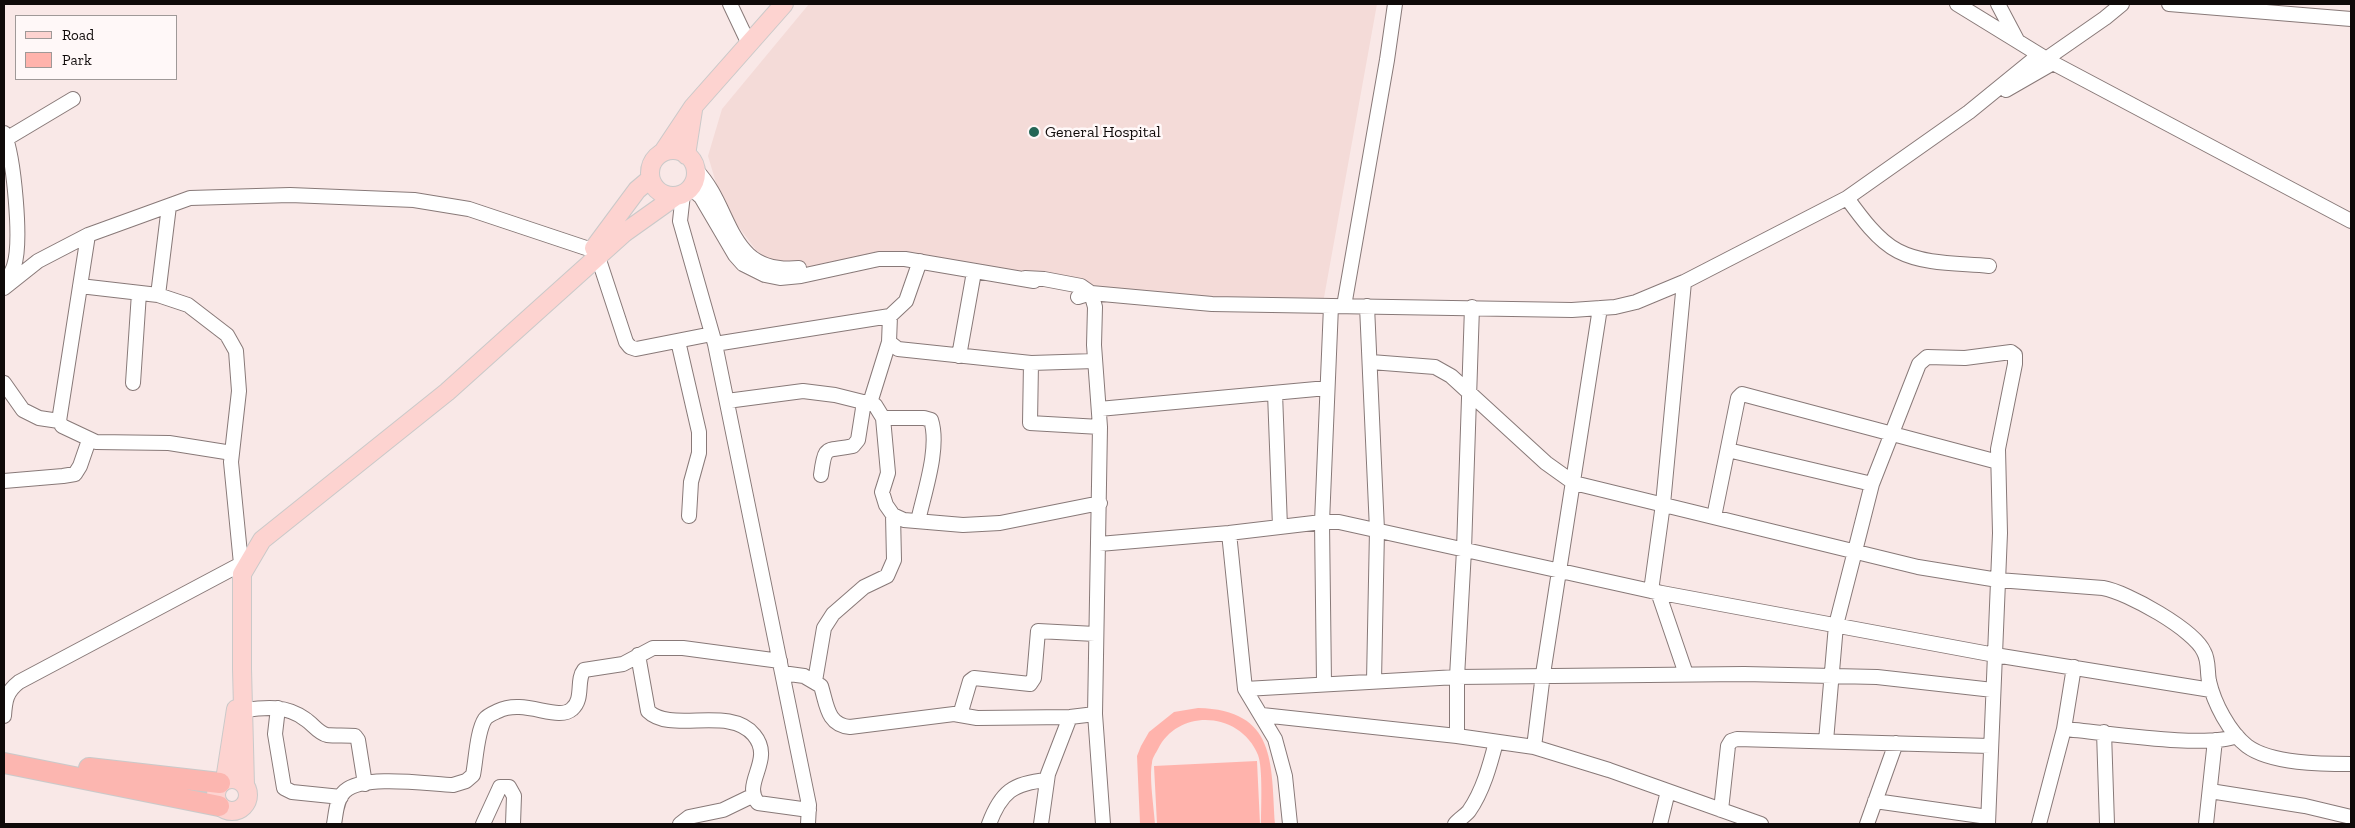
<!DOCTYPE html>
<html>
<head>
<meta charset="utf-8">
<style>
	body { margin:0 }
	#map { position:relative; width:2355px; height:828px; overflow:hidden; background:#f9e8e7; font-family:"Zilla Slab",serif }
	canvas { display:block }
	.frame { position:absolute; inset:0; border:5px solid #0f0a09; pointer-events:none }
	.legend { position:absolute; left:15px; top:15px; width:162px; height:65px; box-sizing:border-box; background:#fff8f8; border:1px solid #9f9998; margin:0; padding:6px 9px; list-style:none; font-size:15px; color:#0f0a09 }
	.legend li { display:flex; align-items:center; gap:10px; height:25px }
	.legend b { width:25px; border:1px solid #9f9998 }
</style>
</head>
<body>
<div id="map">
<canvas width="2355" height="828"></canvas>
<div class="frame"></div>
<ul class="legend">
<li><b style="height:6px;background:#fdd3d0"></b>Road</li>
<li><b style="height:14px;background:#ffb3ac"></b>Park</li>
</ul>
</div>
<script>
const ctx = document.querySelector('canvas').getContext('2d');
ctx.lineJoin = 'round';
function fill(path, color) { ctx.fillStyle = color; ctx.fill(path, 'evenodd'); }
function stroke(path, color, width, dash) { ctx.strokeStyle = color; ctx.lineWidth = width; ctx.lineCap = dash ? 'butt' : 'round'; ctx.setLineDash(dash || []); ctx.stroke(path); }
function drawText(font, color, halo, rows, align = 'center') {
  ctx.font = font + ' "Zilla Slab",serif'; ctx.lineWidth = 5; ctx.setLineDash([]); ctx.textBaseline = 'middle'; ctx.strokeStyle = halo; ctx.fillStyle = color; for (const [text, x, y, turn = 0] of rows) {
    ctx.save(); ctx.translate(x, y); ctx.rotate((+turn || 0) * Math.PI / 180); ctx.textAlign = isNaN(turn) ? turn : align; if (halo) ctx.strokeText(text, 0, 0); ctx.fillText(text, 0, 0); ctx.restore();
  }
}
fill(new Path2D(`
	M809,4H1377L1323,303L1137,305L912,252L792,276L756,250L723,206L708,156L722,109Z`), '#f4dbd8');
fill(new Path2D(`
	M1198,708C1277,710 1271,763 1275,824H1261C1261,808 1263,768 1258,755C1241,712 1179,707 1158,749C1156,753 1152,758 1152,763C1149,777 1154,808 1155,824H1140L1137,756L1141,746L1149,732L1174,712Z
	M1257,761L1260,824H1157L1154,766Z`), '#ffb3ac');
const minor = new Path2D(`
	M730,4L748,42
	M1957,4L2053,63L2351,221
	M1998,4L2017,40
	M2169,4L2351,19
	M2046,59L2105,18L2122,4
	M2006,90L2053,63
	M4,133C14,157 22,242 14,266C12,272 8,278 6,284
	M6,139L73,99
	M696,170C734,209 726,275 799,268
	M691,188L701,197L735,255L743,264L765,275L780,278L801,276L879,259H905L1034,281
	M683,194L680,221L715,344L809,805L808,824
	M1847,198C1860,216 1878,241 1898,251C1925,265 1960,263 1989,266
	M598,257L626,342L630,347L636,349L712,334
	M1025,278L1044,279L1081,286L1091,293L1095,307L1094,345L1100,427L1095,714L1103,824
	M80,286L158,295L188,305L227,335L236,351L239,391L231,462L242,574
	M4,288L38,261L88,235L190,198L290,195L414,200L469,209L592,250
	M158,295L169,206
	M1078,297L1091,293L1212,304L1572,310L1615,307L1636,302L1684,282L1847,198L1969,112L2039,55
	M1344,306L1387,60L1395,4
	M1367,306L1377,530L1374,681
	M678,341L699,432V453L691,482L689,516
	M889,342L898,349L1031,363L1095,361
	M715,344L890,316L906,301L920,261
	M959,356L974,272
	M1371,362L1435,367L1451,376L1546,463L1574,483L1918,567L1998,580L2103,588C2127,592 2195,630 2204,652C2209,661 2207,671 2209,681C2214,703 2229,732 2247,746C2271,764 2323,764 2351,764
	M1031,363L1030,423L1100,427
	M4,383L23,410L39,418L59,421L62,426L96,442L169,443L232,453
	M133,383L139,293
	M1275,393L1280,527
	M727,401L803,391L835,395L875,405L883,418L888,473L882,492L886,505L893,515L904,520L963,525L1000,523L1100,503
	M870,403L889,342L890,316
	M1099,409L1327,388
	M883,418H924L931,420C940,448 924,493 918,521
	M59,421L88,235
	M1728,453L1732,451L1872,484
	M821,475C825,443 826,452 853,446L858,440L864,402
	M4,481L63,476L75,474L80,466L89,440
	M1714,517L1738,398L1742,394L1998,462
	M1229,533L1245,689L1457,677L1744,674L1877,677L1993,690
	M1099,544L1229,533L1322,522H1339L1651,591L1995,655L2211,690
	M1651,591L1663,504L1684,282
	M1658,592L1686,674
	M638,655L648,711C671,734 730,705 754,735C775,760 741,783 758,803L809,810
	M782,673L804,676L821,686C827,705 827,725 850,727L954,714L977,718L1070,717L1095,714
	M815,681L824,628L833,614L864,587L887,576L894,560L893,515
	M1324,683L1322,522L1331,306
	M1245,689L1275,739L1285,776L1290,824
	M278,708L275,734L284,788L292,792L341,797
	M244,710C266,707 286,705 305,719C313,724 318,733 327,735C336,736 346,735 355,736L358,740L365,784
	M960,715L970,681L974,678L1030,684L1034,678L1038,631L1095,634
	M1262,715L1457,736L1534,747L1609,770L1761,824
	M4,716C5,701 6,692 19,682L241,564
	M2064,729C2104,732 2204,749 2237,736
	M2104,732L2107,824
	M1457,736V677L1464,550L1472,307
	M1826,741L1836,625L1855,551L1872,484L1919,364L1927,357L1965,358L2011,352L2015,355V364L1998,449L2000,533L1988,824
	M1534,747L1543,674L1600,308
	M2210,791L2305,806L2351,817
	M1875,801L1988,817
	M1721,810L1728,746L1731,741L1737,739L1990,746
	M334,824C336,814 336,799 345,791C364,774 428,784 453,785L466,781L473,775C476,760 477,731 485,719C488,715 494,713 498,711C524,698 558,722 572,709C584,699 576,680 584,670L623,664L653,648H683L780,661
	M483,824L500,787H509L514,796L513,824
	M680,824L689,817L723,810L752,796
	M989,824C1001,792 1013,783 1047,780
	M1041,824L1048,774L1070,717
	M1455,824C1459,819 1465,816 1469,811C1483,791 1490,765 1496,742
	M1660,824L1668,791
	M1867,824L1896,743
	M2039,824L2064,729L2074,667
	M2206,824L2215,740`);
const major = new Path2D(`
	M650 173a23 23 0 1 1 46 0a23 23 0 1 1-46 0Z
	M663,152L693,107L784,4
	M686,155L693,110
	M594,248L637,190L650,179
	M216 795a16 16 0 1 1 32 0a16 16 0 1 1-32 0Z
	M225,780L236,709
	M245,785L242,669V574L262,540L447,392L624,233L676,196`);
const highway = new Path2D(`
	M4,763L219,806
	M89,768L220,783`);
stroke(minor, '#887978', 16);
stroke(major, '#cac9c9', 20);
stroke(highway, '#cac9c9', 22);
stroke(minor, '#fff', 14);
stroke(major, '#fdd3d0', 18);
stroke(highway, '#fcb6b0', 20);
for (const [x, y, r, color] of [
	[1034,132,6,"#246656"]
]) { const dot = new Path2D(); dot.arc(x, y, r, 0, 2 * Math.PI); ctx.fillStyle = color; ctx.fill(dot); stroke(dot, '#fff8f8', 2); }
drawText('16px', '#0f0a09', '#fff8f8', [
	["General Hospital",1045,132]
], 'left');
</script>
</body>
</html>
